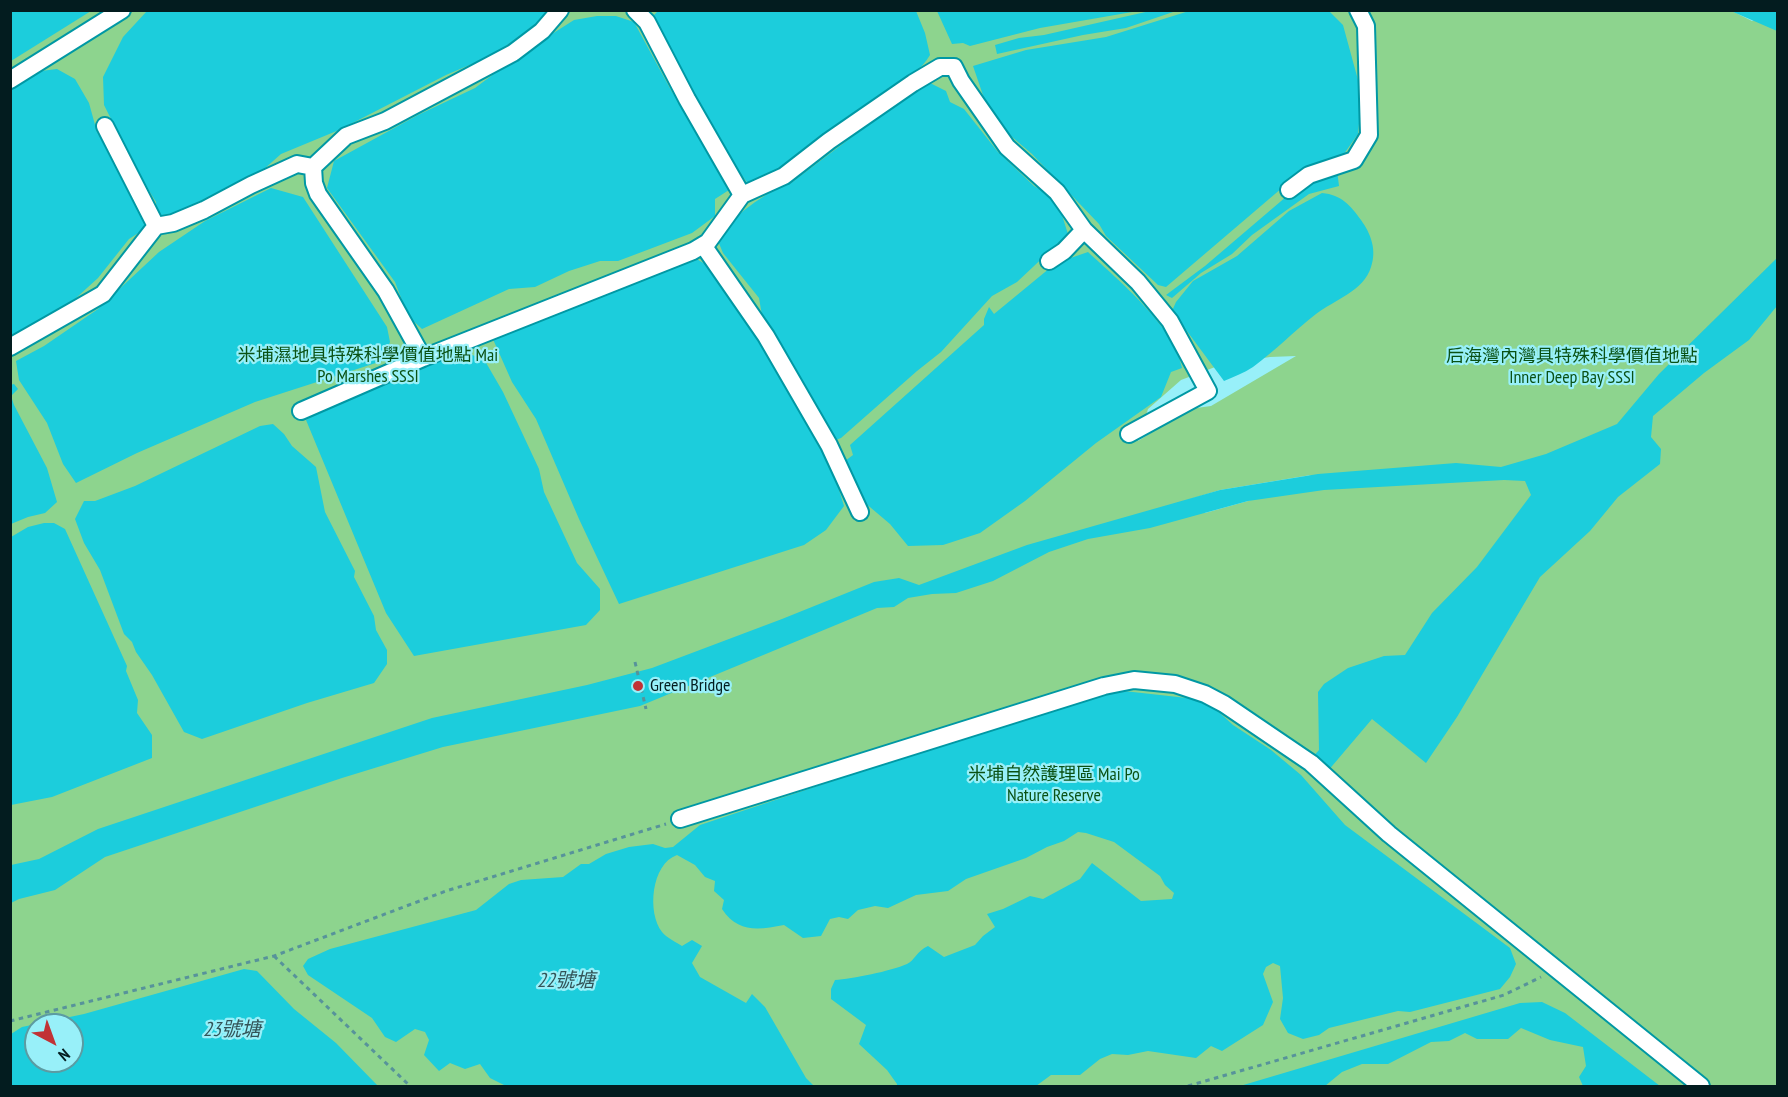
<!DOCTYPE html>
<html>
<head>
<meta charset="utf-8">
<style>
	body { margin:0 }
	#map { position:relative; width:1788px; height:1097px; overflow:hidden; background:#98f0f9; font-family:"PT Sans Narrow",sans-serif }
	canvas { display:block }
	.frame { position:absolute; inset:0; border:12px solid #031c1f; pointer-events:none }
	.north { position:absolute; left:24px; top:1013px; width:60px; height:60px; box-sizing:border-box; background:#98f0f9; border:2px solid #5c9ba2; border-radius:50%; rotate:139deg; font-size:16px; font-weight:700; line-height:24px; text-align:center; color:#031c1f }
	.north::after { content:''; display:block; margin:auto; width:21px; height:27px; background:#c13235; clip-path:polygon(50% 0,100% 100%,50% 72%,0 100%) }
</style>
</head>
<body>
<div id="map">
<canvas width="1788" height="1097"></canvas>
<div class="frame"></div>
<div class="north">N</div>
</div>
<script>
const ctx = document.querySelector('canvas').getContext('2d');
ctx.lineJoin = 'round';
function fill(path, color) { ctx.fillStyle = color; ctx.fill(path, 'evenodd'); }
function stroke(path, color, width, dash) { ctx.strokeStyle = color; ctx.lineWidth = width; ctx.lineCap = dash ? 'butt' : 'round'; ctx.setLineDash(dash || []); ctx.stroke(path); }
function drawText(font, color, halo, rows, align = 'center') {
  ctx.font = font + ' "PT Sans Narrow","Noto Sans TC",sans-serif'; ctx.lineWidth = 4.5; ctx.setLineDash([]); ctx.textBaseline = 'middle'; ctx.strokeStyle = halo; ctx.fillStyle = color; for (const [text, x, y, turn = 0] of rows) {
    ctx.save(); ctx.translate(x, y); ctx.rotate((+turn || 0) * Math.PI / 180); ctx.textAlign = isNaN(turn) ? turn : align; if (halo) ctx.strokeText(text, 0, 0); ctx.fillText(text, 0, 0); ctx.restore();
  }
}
fill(new Path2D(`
	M1730,10L1752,21L1777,11V1086H11L10,11ZM1296,356L1211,406L1189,409L1138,441L1148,409L1181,380L1223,364L1270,357ZM1311,475L1248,501L1205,513L1168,506L1220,490ZM36,1025H72V1061H36Z`), '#8dd48e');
fill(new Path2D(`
	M659,10L916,11L925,33L930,55C914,82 874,100 849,117C838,124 830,134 820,141C797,158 774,173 749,185L731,161L650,19Z
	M10,11L11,10L91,11L11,61Z
	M147,11H547L543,20L493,55L446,75L339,130L281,154L263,170L176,213L157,216L156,202L138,173L104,105L103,77L123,37Z
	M937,11H1138L1040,28L970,46L963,43L952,44Z
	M1150,11H1176L1126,28L1083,35L997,54L995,45L1019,38L1044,35Z
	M1189,11H1329L1343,25L1358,80L1361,103L1358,134L1339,161L1289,182L1166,287L1158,285L1106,236L1099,224L1032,154L1004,130L984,98L973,66L1026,50L1106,37Z
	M1731,11H1777V31Z
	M597,16H616L634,22L672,92L690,117L698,136L729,190L715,199V216L692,233L618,261H600L569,271L535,287L509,289L422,329L408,316L395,282L327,188L334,161L418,115L475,88L522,53L574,20Z
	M57,69L75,79L89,103L97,132L125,173L146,228L129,239L98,278L76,298L48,318L11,335V89L41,71Z
	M930,83L946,91L950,102L964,109L998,152L1034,186L1048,194L1059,206L1068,234L1017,282L992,296L941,352L917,371L841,438L833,441L765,333L759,298L723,253L718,241C729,217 766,192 791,183L918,87Z
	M1337,170L1339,186L1309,194L1252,235L1232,254L1201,273L1172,298L1166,295L1205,266L1287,196L1315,176Z
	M271,188L303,197L387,327L390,342L382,361L255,402L137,453L76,483L63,464L47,423L19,380L16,361L44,346L98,309L159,252L205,221Z
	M1322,193C1342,195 1350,205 1361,220C1371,234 1377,250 1371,267C1364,291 1334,300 1316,314C1294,331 1275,351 1253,367C1244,373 1233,377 1224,381L1172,311L1176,302L1193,281L1237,256L1289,211Z
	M1088,252C1118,280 1175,327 1182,368L1171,372L1161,397L1096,443L1025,501L980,533L943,545L908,546L890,524L864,502L845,461L853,455L850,445L984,325V319L989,307L994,314L1056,263Z
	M695,258L705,264L744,312L775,369L832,467L844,506L826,530L804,545L619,604L579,519L536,419L512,382L492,337Z
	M1777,258V306L1749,340L1704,373L1653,416L1651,437L1661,449L1660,464L1618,497L1590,531L1540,577L1457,717L1426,763L1372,719L1327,772L1311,759L1319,750L1318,692L1324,684L1348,668L1384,656L1405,655L1432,613L1477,567L1531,495L1525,481L1504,480L1324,490L1248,501L1150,528L1088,539L1049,552L993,581L956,593L932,594L908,598L894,607L877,608L640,706L443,747L342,778L105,857L55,890L19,899L11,903V865L39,859L98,829L432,718L587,685L652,668L782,619L874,582L899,578L919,585L1027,545L1220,490L1318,474L1456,463L1501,467L1546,454L1617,424L1659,374Z
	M462,350L485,361L503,392L539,469L544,492L577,563L600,589V610L586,625L414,656L386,613L306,420L342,400Z
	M14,384L18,389L11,396L14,405L47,468L57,502L45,513L28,517L11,524L10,385Z
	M273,424L284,434L292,446L316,467L325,512L355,571L354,577L374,616L376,630L387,650V664L374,683L307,703L202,739L184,732L152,675L136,652L132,642L124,634L100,570L84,543L75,519L84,501H95L135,486L260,426Z
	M44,523H54L65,529L127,666L126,671L138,700L137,713L152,735V758L52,797L11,805V537L28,527Z
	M1124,691L1196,699L1212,706L1233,725L1271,750L1301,775L1345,825L1510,948L1516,964L1510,977L1500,989L1410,1012L1398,1011L1329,1028L1319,1035L1303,1039L1288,1033L1280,1019L1283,998L1280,966L1273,963L1266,967L1263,974L1273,1002L1263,1025L1222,1051L1211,1046L1196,1058L1148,1051L1128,1055L1112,1054L1100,1059L1080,1075H1051L1036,1086H897V1084L887,1070L859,1044L866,1025L831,999V989L835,980C852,979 891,971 907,964C914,961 917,951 928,946L944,957L975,945L983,936L995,927L987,914L1003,909L1030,896L1043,899L1080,879L1092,863L1141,901L1172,899L1174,893L1165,885L1160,876L1114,842L1086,833L1078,832L1064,841L1047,847L1026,858L966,879L948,891L916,895L888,908L875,906L858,910L848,919L839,917L830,919L821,936L803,938L784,925C758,930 738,933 722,909L724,900L714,891L715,881L705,877L695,865L677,855C651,864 647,913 662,932C667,938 676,942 682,946L692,940L702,946L692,963L700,977L746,1003L752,994L765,1007L806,1078L814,1086H506L490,1078L480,1064L465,1069L450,1063L439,1071L424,1055L429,1040L425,1032L415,1029L396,1042L385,1037L372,1018L308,975L303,966L308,959L330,949L476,910L509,884L521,880L563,877L581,864H589L606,854L629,847L653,844L665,848L673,847L700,825L1083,698Z
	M244,969L257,971L294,1009L336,1043L378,1086H11V1034L22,1027L84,1014ZM36,1025H72V1061H36Z
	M1542,1002L1565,1013L1660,1086H1583L1579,1077L1586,1066L1583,1047L1550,1040L1521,1028L1508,1039H1477L1465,1033L1449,1041L1431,1042L1388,1064H1362L1342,1072L1325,1086H1240L1520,1003Z`), '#1ccddc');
const minor = new Path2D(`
	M635,10L647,22L687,99L742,195
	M10,80L122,10
	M105,126L156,226L173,223L204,210L251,185L297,164L313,167
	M1289,190L1309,175L1354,160L1369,135L1366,26L1358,10
	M703,245L766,336L829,445L860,512
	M1049,261L1064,251L1084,230
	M10,347L103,294L156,226
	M423,358L386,291L318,194L314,183L313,167L346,136L385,121L513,53L542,31L560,10
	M301,411L423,358L693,251L708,242L742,195L784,176L829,141L913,83L940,67H954L961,81L1007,147L1057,192L1084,230L1138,282L1170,321L1208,391L1129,434
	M680,819L1104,686L1134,680L1175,684L1205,694L1224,704L1311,763L1389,834L1701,1086`);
stroke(minor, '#0098a4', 20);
stroke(new Path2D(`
	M635,662L646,709
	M274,956L410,1086
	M10,1021L274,956L446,891L666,824
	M1188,1086L1504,995L1541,977`), '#57939a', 3, [4.5, 4.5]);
stroke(minor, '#fff', 16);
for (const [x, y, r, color] of [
	[638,686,6,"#c13235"]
]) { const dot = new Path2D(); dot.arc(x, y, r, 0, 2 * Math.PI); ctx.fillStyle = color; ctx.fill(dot); stroke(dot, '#98f0f9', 2); }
drawText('18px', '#0a5114', '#98f0f9', [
	["米埔濕地具特殊科學價值地點 Mai",368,356],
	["Po Marshes SSSI",368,377],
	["后海灣內灣具特殊科學價值地點",1572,357],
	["Inner Deep Bay SSSI",1572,378],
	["米埔自然護理區 Mai Po",1054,775],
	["Nature Reserve",1054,796]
]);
drawText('18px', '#031c1f', '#98f0f9', [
	["Green Bridge",650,686]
], 'left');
drawText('italic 20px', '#335357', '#98f0f9', [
	["22號塘",566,981],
	["23號塘",232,1030]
]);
</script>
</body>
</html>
